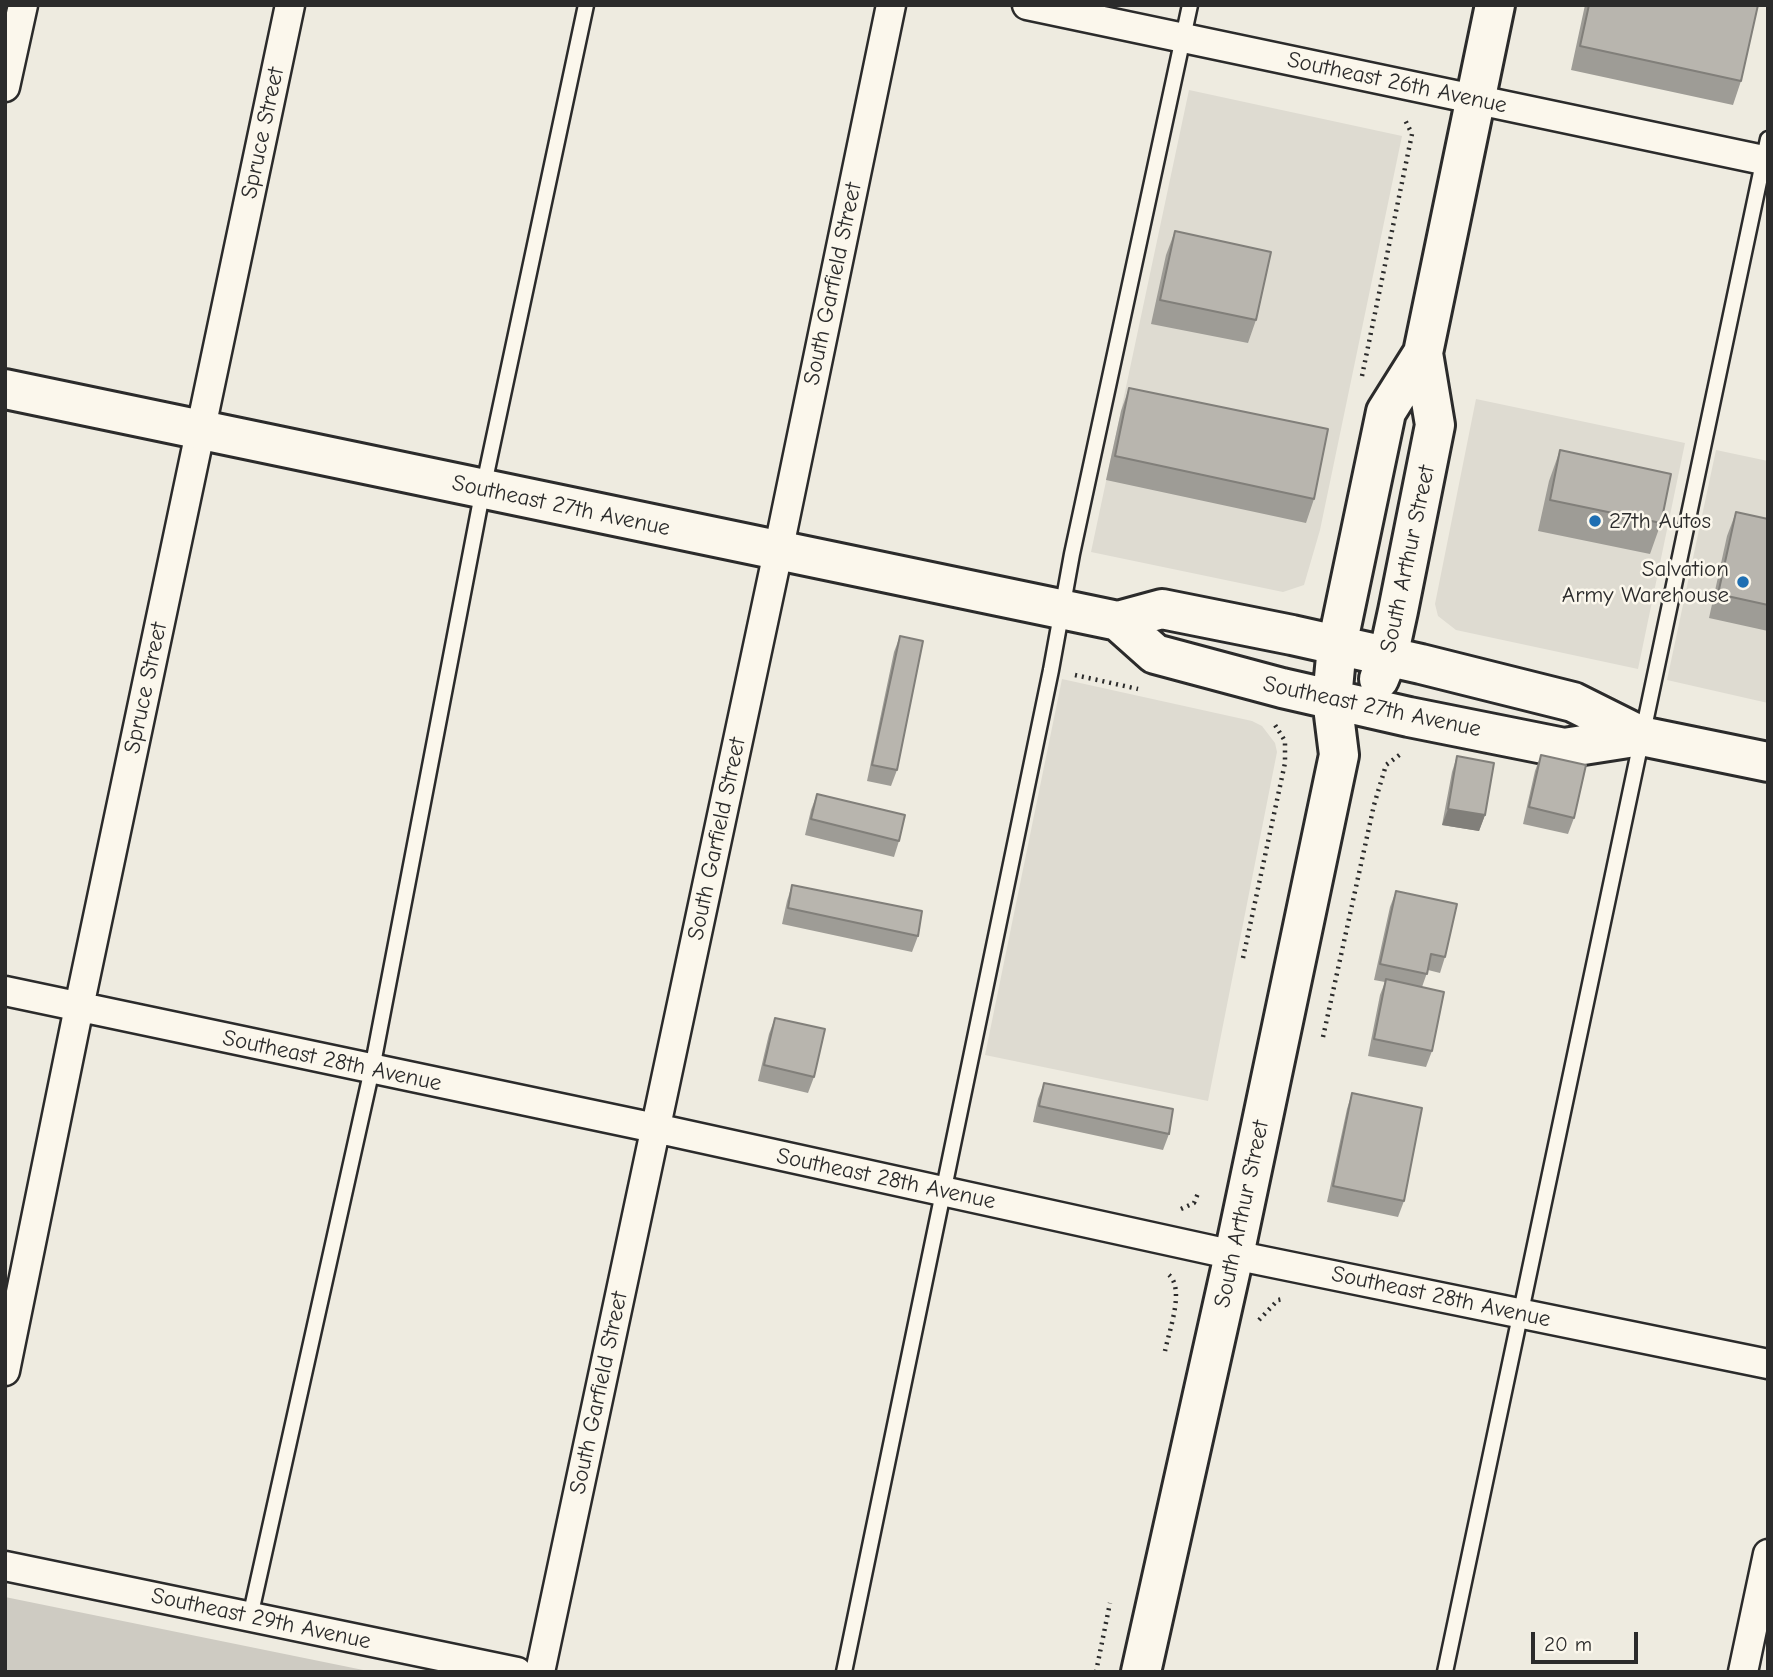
<!DOCTYPE html>
<html>
<head>
<meta charset="utf-8">
<style>
	body { margin:0 }
	#map { position:relative; width:1773px; height:1677px; overflow:hidden; background:#eeebe0; font-family:"Comic Neue",sans-serif }
	canvas { display:block }
	.frame { position:absolute; inset:0; border:7px solid #2b2b2b; pointer-events:none }
	.scale { position:absolute; left:1531px; top:1632px; width:107px; height:32px; box-sizing:border-box; border:4px solid #2b2b2b; border-top:0; padding-left:9px; font-size:21px; line-height:24px; white-space:nowrap; color:#2b2b2b; -webkit-text-stroke:5px #fbf7ec; paint-order:stroke }
</style>
</head>
<body>
<div id="map">
<canvas width="1773" height="1677"></canvas>
<div class="frame"></div>
<div class="scale">20 m</div>
</div>
<script>
const ctx = document.querySelector('canvas').getContext('2d');
ctx.lineJoin = 'round';
function fill(path, color) { ctx.fillStyle = color; ctx.fill(path, 'evenodd'); }
function stroke(path, color, width, dash) { ctx.strokeStyle = color; ctx.lineWidth = width; ctx.lineCap = dash ? 'butt' : 'round'; ctx.setLineDash(dash || []); ctx.stroke(path); }
function drawText(font, color, halo, rows, align = 'center') {
  ctx.font = font + ' "Comic Neue",sans-serif'; ctx.lineWidth = 5; ctx.setLineDash([]); ctx.textBaseline = 'middle'; ctx.strokeStyle = halo; ctx.fillStyle = color; for (const [text, x, y, turn = 0] of rows) {
    ctx.save(); ctx.translate(x, y); ctx.rotate((+turn || 0) * Math.PI / 180); ctx.textAlign = isNaN(turn) ? turn : align; if (halo) ctx.strokeText(text, 0, 0); ctx.fillText(text, 0, 0); ctx.restore();
  }
}
fill(new Path2D(`
	M1189,90L1402,136L1320,530L1304,585L1283,592L1091,552Z
	M1476,399L1685,443L1638,669L1456,630L1438,616L1435,604Z
	M1716,450L1768,461V703L1667,680Z
	M1062,679L1252,721L1262,726L1275,743L1277,752L1208,1101L985,1055Z`), '#dedbd1');
fill(new Path2D(`
	M5,1597L373,1672H5Z`), '#cecbc2');
const lane = new Path2D(`
	M250,1617L372,1069L483,489L586,5
	M844,1672L1051,670L1072,554L1190,5
	M1445,1672L1768,139`);
const street = new Path2D(`
	M1027,5L1768,161
	M5,87L23,5
	M5,991L655,1128L1234,1255L1768,1364
	M5,1371L79,1007L290,5
	M5,1566L517,1672
	M540,1672L778,552L891,5
	M1743,1672L1768,1554`);
const secondary = new Path2D(`
	M5,389L1118,621L1162,609L1292,635L1421,664L1573,702L1641,736L1768,762
	M1118,621L1155,654L1282,688L1409,717L1564,748L1641,736
	M1379,679L1388,657L1398,611L1435,425L1423,353
	M1141,1672L1234,1255L1339,755L1332,699L1337,646L1386,412L1423,353L1495,5`);
stroke(lane, '#2b2b2b', 19);
stroke(street, '#2b2b2b', 33);
stroke(secondary, '#2b2b2b', 44);
stroke(new Path2D(`
	M1362,376L1412,134L1405,120
	M1075,675L1138,689
	M1243,958L1285,763V741L1275,725
	M1323,1037L1374,805L1386,765L1402,753
	M1181,1209L1194,1203L1199,1191
	M1259,1320L1278,1300L1283,1299
	M1165,1351C1169,1331 1185,1289 1169,1275
	M1096,1672L1110,1603`), '#2b2b2b', 4.5, [2, 5]);
stroke(lane, '#fbf7ec', 14);
stroke(street, '#fbf7ec', 28);
stroke(secondary, '#fbf7ec', 38);
fill(new Path2D(`
	M1585,5H1758L1741,81L1733,105L1571,70Z
	M1175,231L1256,320L1248,343L1151,324L1166,255Z
	M1129,388L1314,499L1306,523L1106,480L1121,411Z
	M1560,450L1661,523L1650,554L1538,531L1549,481Z
	M1736,512L1768,519V631L1709,618L1727,536Z
	M900,636L897,770L891,786L867,781L894,652Z
	M1541,755L1574,818L1568,834L1523,824L1535,771Z
	M1457,756L1485,815L1479,831L1442,825L1452,772Z
	M817,794L899,841L894,857L805,835L811,810Z
	M792,885L918,936L912,952L782,924L787,901Z
	M1396,891L1445,957L1440,973L1428,970L1422,987L1432,1051L1426,1067L1368,1056L1380,995L1385,982L1374,980L1390,907Z
	M775,1018L814,1077L808,1093L758,1081L769,1034Z
	M1044,1083L1169,1134L1163,1150L1033,1122L1038,1099Z
	M1352,1093L1404,1201L1398,1217L1327,1202L1347,1109Z`), '#9e9c96');
fill(new Path2D(`
	M1448,809L1485,815L1479,831L1442,825Z`), '#817f7a');
const building = new Path2D(`
	M1589,5H1758L1741,81L1580,46Z
	M1175,231L1271,252L1256,320L1160,300Z
	M1129,388L1328,429L1314,499L1115,456Z
	M1560,450L1671,474L1661,523L1550,500Z
	M1736,512L1768,519V605L1718,594Z
	M900,636L923,641L897,770L872,765Z
	M1541,755L1586,765L1574,818L1529,807Z
	M1457,756L1494,763L1485,815L1448,809Z
	M817,794L905,815L899,841L811,819Z
	M792,885L922,911L918,936L788,908Z
	M1396,891L1457,904L1445,957L1431,954L1427,974L1380,964Z
	M1386,979L1444,992L1432,1051L1374,1039Z
	M775,1018L825,1029L814,1077L764,1065Z
	M1044,1083L1173,1109L1169,1134L1039,1106Z
	M1352,1093L1422,1108L1404,1201L1333,1186Z`);
fill(building, '#b8b5ae');
stroke(building, '#817f7a', 2);
for (const [x, y, r, color] of [
	[1595,521,7,"#1f6fb2"],
	[1743,582,7,"#1f6fb2"]
]) { const dot = new Path2D(); dot.arc(x, y, r, 0, 2 * Math.PI); ctx.fillStyle = color; ctx.fill(dot); stroke(dot, '#fbf7ec', 2.5); }
drawText('23px', '#2b2b2b', '#fbf7ec', [
	["Southeast 26th Avenue",1397,83,12],
	["Spruce Street",263,133,-78],
	["South Garfield Street",833,284,-78],
	["Southeast 27th Avenue",561,506,12],
	["South Arthur Street",1408,559,-78],
	["Spruce Street",146,688,-78],
	["Southeast 27th Avenue",1372,707,12],
	["South Garfield Street",717,839,-78],
	["Southeast 28th Avenue",332,1061,12],
	["Southeast 28th Avenue",886,1179,12],
	["South Arthur Street",1242,1214,-78],
	["Southeast 28th Avenue",1441,1297,12],
	["South Garfield Street",599,1393,-78],
	["Southeast 29th Avenue",261,1619,12]
]);
drawText('23px', '#2b2b2b', '#fbf7ec', [
	["27th Autos",1609,521],
	["Salvation",1729,569,"right"],
	["Army Warehouse",1729,595,"right"]
], 'left');
</script>
</body>
</html>
